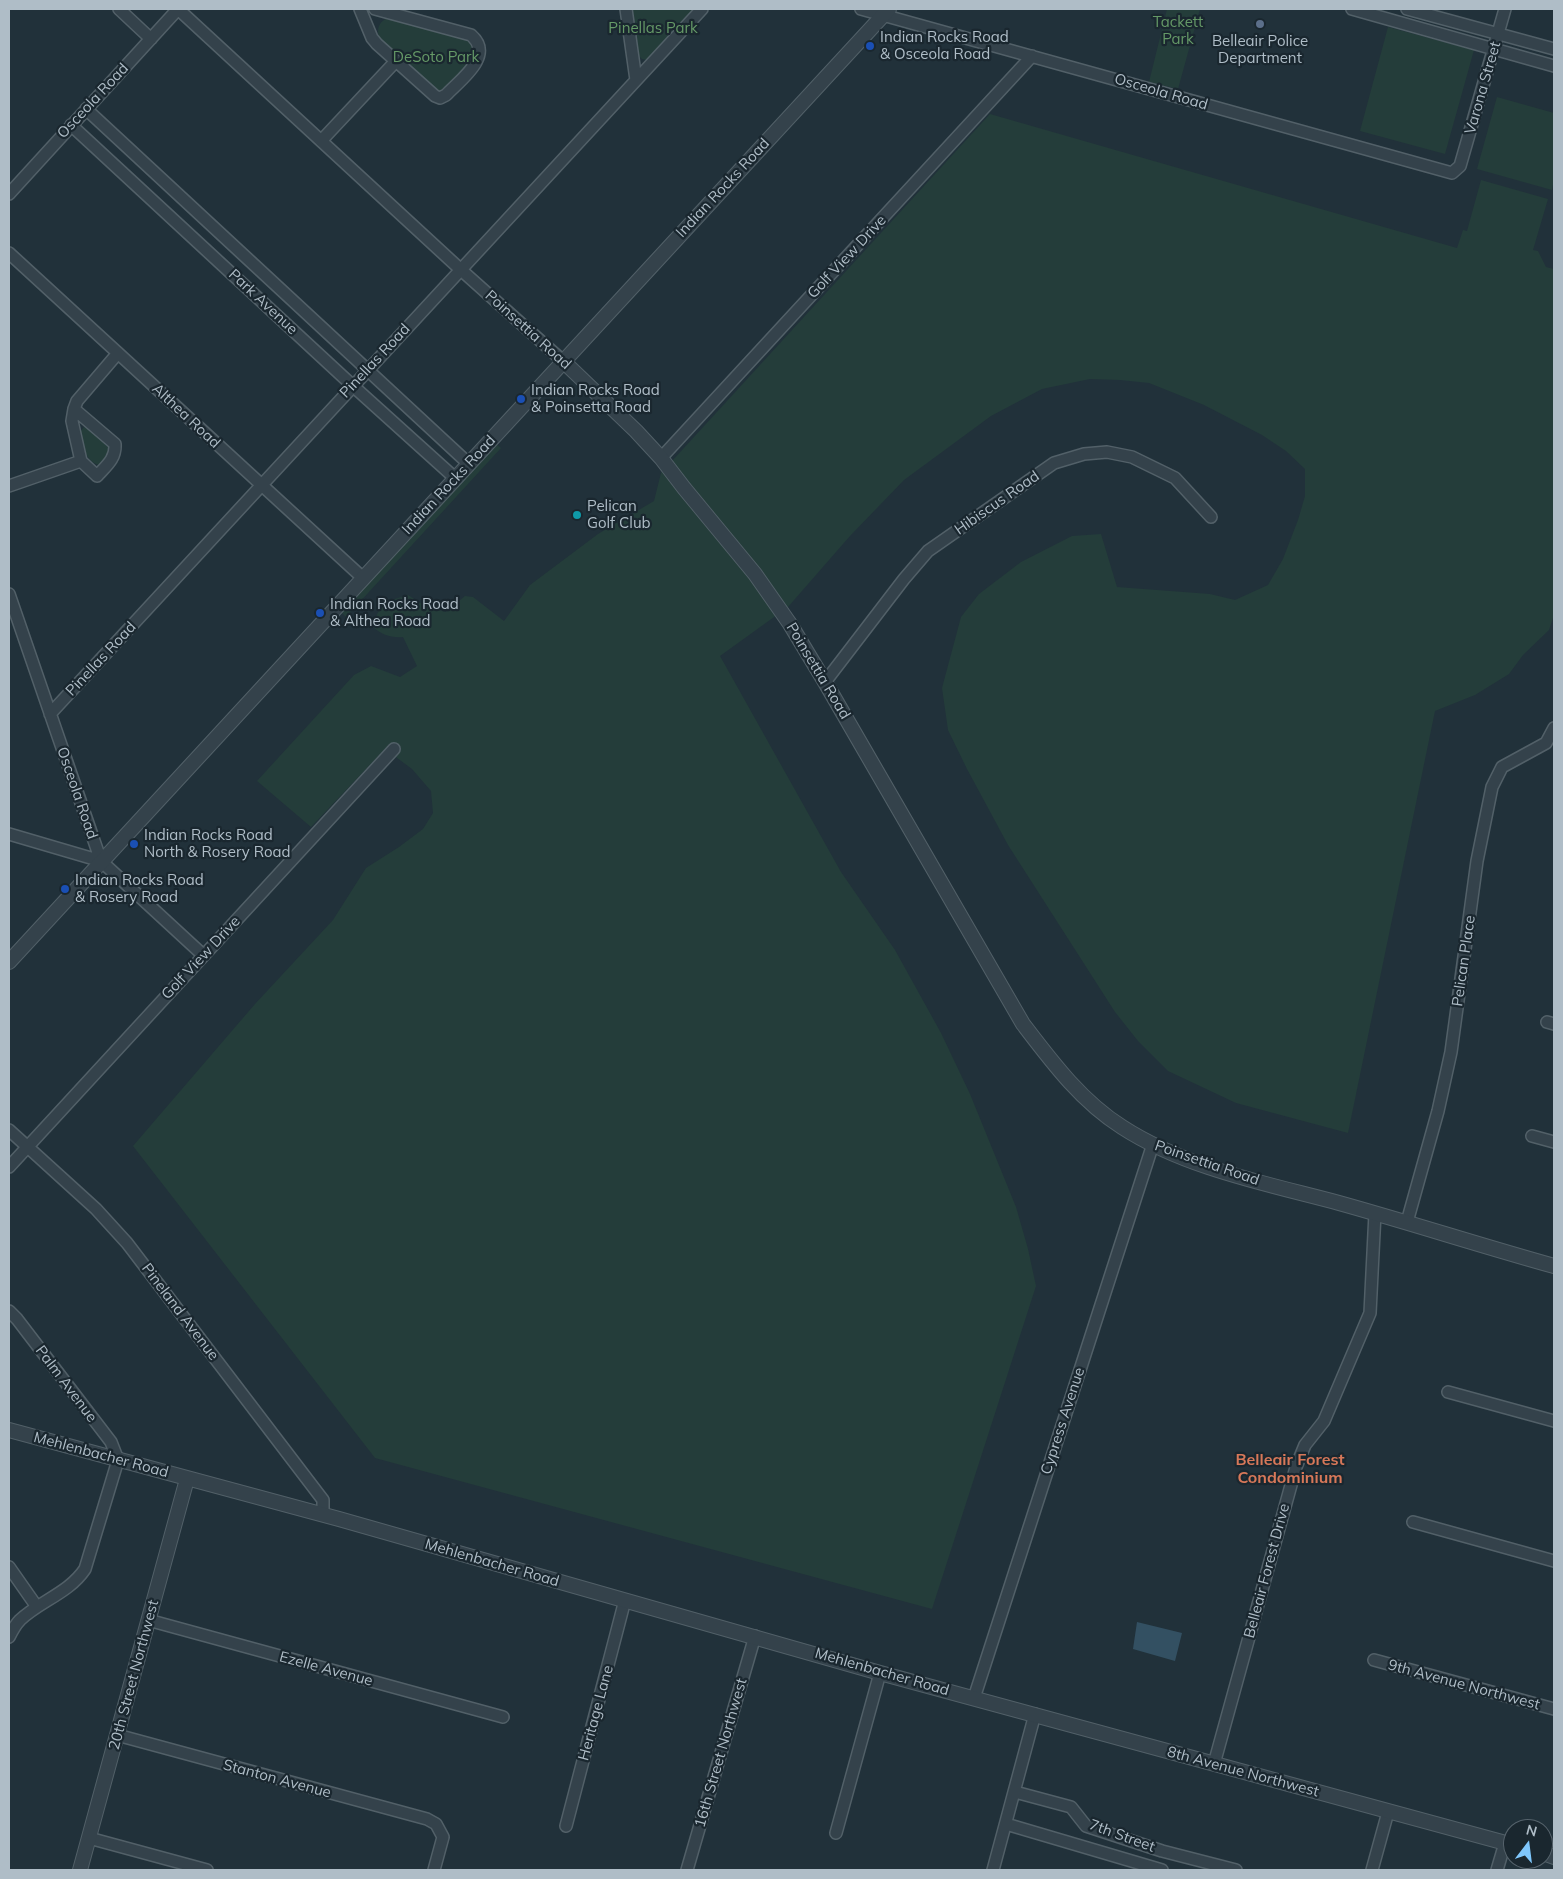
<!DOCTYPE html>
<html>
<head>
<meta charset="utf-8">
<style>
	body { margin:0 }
	#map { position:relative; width:1563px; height:1879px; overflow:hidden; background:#21313a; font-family:Mulish,sans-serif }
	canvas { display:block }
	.frame { position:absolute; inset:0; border:10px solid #afbdc7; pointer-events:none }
	.north { position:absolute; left:1503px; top:1819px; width:50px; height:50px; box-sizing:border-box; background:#1a272f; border:1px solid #56636c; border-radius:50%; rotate:15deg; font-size:14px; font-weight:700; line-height:20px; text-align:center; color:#afbdc7 }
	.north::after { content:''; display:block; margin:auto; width:18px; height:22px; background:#7fc7fc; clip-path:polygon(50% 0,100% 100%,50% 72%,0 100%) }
</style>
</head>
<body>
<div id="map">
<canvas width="1563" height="1879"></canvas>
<div class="frame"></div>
<div class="north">N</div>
</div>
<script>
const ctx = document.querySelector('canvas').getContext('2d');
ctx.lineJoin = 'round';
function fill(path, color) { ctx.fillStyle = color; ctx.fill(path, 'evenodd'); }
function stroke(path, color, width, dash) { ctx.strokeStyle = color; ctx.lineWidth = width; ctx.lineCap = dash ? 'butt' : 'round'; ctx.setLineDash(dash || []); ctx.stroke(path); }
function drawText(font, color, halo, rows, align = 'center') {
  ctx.font = font + ' Mulish,sans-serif'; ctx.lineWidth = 4.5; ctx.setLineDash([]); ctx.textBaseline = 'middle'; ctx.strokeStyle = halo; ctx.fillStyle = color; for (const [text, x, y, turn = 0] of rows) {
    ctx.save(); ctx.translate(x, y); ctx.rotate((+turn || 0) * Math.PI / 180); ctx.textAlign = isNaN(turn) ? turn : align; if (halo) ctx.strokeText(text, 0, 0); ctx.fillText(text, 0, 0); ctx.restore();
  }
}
fill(new Path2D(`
	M631,9H695L652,57L647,60L642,59L638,55Z
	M1167,9H1200L1178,89L1149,82Z
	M392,16L470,38L477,55L444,91L439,92L435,91L382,43C375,31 377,21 392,16Z
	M1388,27L1474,50L1445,154L1360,131Z
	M1497,97L1554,113V180L1552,190L1477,169Z
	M990,114L1457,248L1463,230L1467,231L1481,180L1548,199L1533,250L1538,251L1546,267L1554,269V530L1553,533L1554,537V615L1549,630L1523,655L1509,674L1475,695L1435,711L1348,1133L1236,1103L1168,1071L1138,1041L1115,1012L1008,845L967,769L948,730L942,688L961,617L979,594L1021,562L1072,536L1101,534L1117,587L1210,594L1235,600L1268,585L1283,559L1298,520L1305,496V469L1286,451L1262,435L1204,405L1149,383L1120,380L1090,379L1042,389L991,416L904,480L850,536L788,607L720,656L841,872L895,950L941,1033L970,1094L1016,1207L1028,1249L1036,1286L932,1609L375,1458L133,1146L255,1004L333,920L366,868L399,847L423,829L433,813L431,791L412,769L385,749L311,827L257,781L354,675L371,666L400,677L417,666L403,637C391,638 382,635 373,627C377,605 389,600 408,595L425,606L446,612L465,596L473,597L504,621L530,585L598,534L654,501L661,473Z
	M84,427L92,430L110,449L104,462L100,465C85,463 84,445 79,433Z
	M495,443L501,448L346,617L340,611Z`), '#243d3a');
fill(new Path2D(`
	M1137,1622L1182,1633L1175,1661L1133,1649Z`), '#335062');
const minor = new Path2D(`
	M119,9L151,39
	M360,9L372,38L377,44L435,96L440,98L446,95C460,80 495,56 471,35L375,9
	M626,9L636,80
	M861,9L1452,173L1460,166L1505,9
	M1352,9L1554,66
	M1407,9L1554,49
	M86,109L469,464
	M71,125L353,386L455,478
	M321,141L396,61
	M9,194L178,9L460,269L563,361
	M9,253L363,578
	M74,409L115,444C116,459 106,466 97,476L81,461L72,421L74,409L77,401L118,353
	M661,458L1032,56
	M9,486L81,461
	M9,594L101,861L203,955
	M825,682L904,579L928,551L1054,463L1084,454L1107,452L1132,457L1175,478L1211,517
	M50,714L702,9
	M9,834L101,861
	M1547,1022L1554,1024
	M9,1130L96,1209L127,1243L323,1500V1515
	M1532,1136L1554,1142
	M9,1167L394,749
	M1407,1222L1438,1111L1451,1052L1477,861L1492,787L1502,767L1546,743L1554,728
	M9,1311L17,1319L111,1442L118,1460L85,1569C69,1593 40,1601 20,1620C15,1625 12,1631 9,1637
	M1448,1392L1554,1421
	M1413,1522L1554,1561
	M9,1567L37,1607
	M148,1620L503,1717
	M1374,1660L1554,1709
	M974,1698L1153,1144
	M117,1735L427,1819L436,1824L443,1837L434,1870
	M1214,1764L1296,1467L1305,1445L1324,1421L1370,1313L1375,1213
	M1015,1792L1071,1807L1086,1826L1162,1851L1236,1870
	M1006,1824L1162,1870
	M566,1826L625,1600
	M836,1833L880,1673
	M89,1838L207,1870
	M687,1870L755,1636
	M993,1870L1035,1714
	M1372,1870L1388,1812
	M1497,1870L1505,1843`);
const tertiary = new Path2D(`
	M563,361L636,431L661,458L684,488L755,574L790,624L825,682L1023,1024C1052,1062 1081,1101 1122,1127C1185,1168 1268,1184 1339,1203C1411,1223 1482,1246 1554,1266
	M9,962L889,9
	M9,1430L339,1519L880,1673L1513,1845
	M1543,1853L1554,1857
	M80,1870L187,1479`);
stroke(minor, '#526068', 14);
stroke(tertiary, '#526068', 16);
stroke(minor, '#34424b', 11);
stroke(tertiary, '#34424b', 14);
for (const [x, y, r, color] of [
	[1260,24,5,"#5c6f8a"],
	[870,46,5,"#1a4fb4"],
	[521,399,5,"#1a4fb4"],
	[577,515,5,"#0f9aa8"],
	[320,613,5,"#1a4fb4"],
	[134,844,5,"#1a4fb4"],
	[65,889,5,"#1a4fb4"]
]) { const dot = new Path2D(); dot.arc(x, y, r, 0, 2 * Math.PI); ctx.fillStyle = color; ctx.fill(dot); stroke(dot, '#1a272f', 2); }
drawText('15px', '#659967', '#1a272f', [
	["Tackett",1178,22],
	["Park",1178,39],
	["Pinellas Park",653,28],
	["DeSoto Park",436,57]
]);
drawText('15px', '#afbdc7', '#1a272f', [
	["Indian Rocks Road",880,37],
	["& Osceola Road",880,54],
	["Belleair Police",1260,41,"center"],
	["Department",1260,58,"center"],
	["Indian Rocks Road",531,390],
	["& Poinsetta Road",531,407],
	["Pelican",587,506],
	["Golf Club",587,523],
	["Indian Rocks Road",330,604],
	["& Althea Road",330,621],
	["Indian Rocks Road",144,835],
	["North & Rosery Road",144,852],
	["Indian Rocks Road",75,880],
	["& Rosery Road",75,897]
], 'left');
drawText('15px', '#afbdc7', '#1a272f', [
	["Varona Street",1483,88,-74],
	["Osceola Road",1161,92,16],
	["Osceola Road",93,101,-47],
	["Indian Rocks Road",723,188,-47],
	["Golf View Drive",847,257,-47],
	["Park Avenue",263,302,43],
	["Poinsettia Road",528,330,42],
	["Pinellas Road",375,361,-47],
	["Althea Road",186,416,43],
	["Indian Rocks Road",449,485,-47],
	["Hibiscus Road",997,503,-35],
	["Pinellas Road",101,659,-47],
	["Poinsettia Road",818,671,59],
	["Osceola Road",77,793,71],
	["Golf View Drive",201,958,-47],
	["Pelican Place",1464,961,-82],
	["Poinsettia Road",1207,1163,19],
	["Pineland Avenue",180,1312,53],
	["Palm Avenue",66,1384,53],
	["Cypress Avenue",1063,1421,-72],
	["Mehlenbacher Road",101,1455,15],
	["Mehlenbacher Road",492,1563,16],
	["Belleair Forest Drive",1267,1571,-75],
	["Ezelle Avenue",326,1669,15],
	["Mehlenbacher Road",882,1672,16],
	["20th Street Northwest",134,1675,-75],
	["9th Avenue Northwest",1464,1685,15],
	["Heritage Lane",596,1713,-75],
	["16th Street Northwest",721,1753,-74],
	["8th Avenue Northwest",1243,1772,15],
	["Stanton Avenue",277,1779,15],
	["7th Street",1122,1836,20]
]);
drawText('bold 16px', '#d77859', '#1a272f', [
	["Belleair Forest",1290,1460],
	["Condominium",1290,1478]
]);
</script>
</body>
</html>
